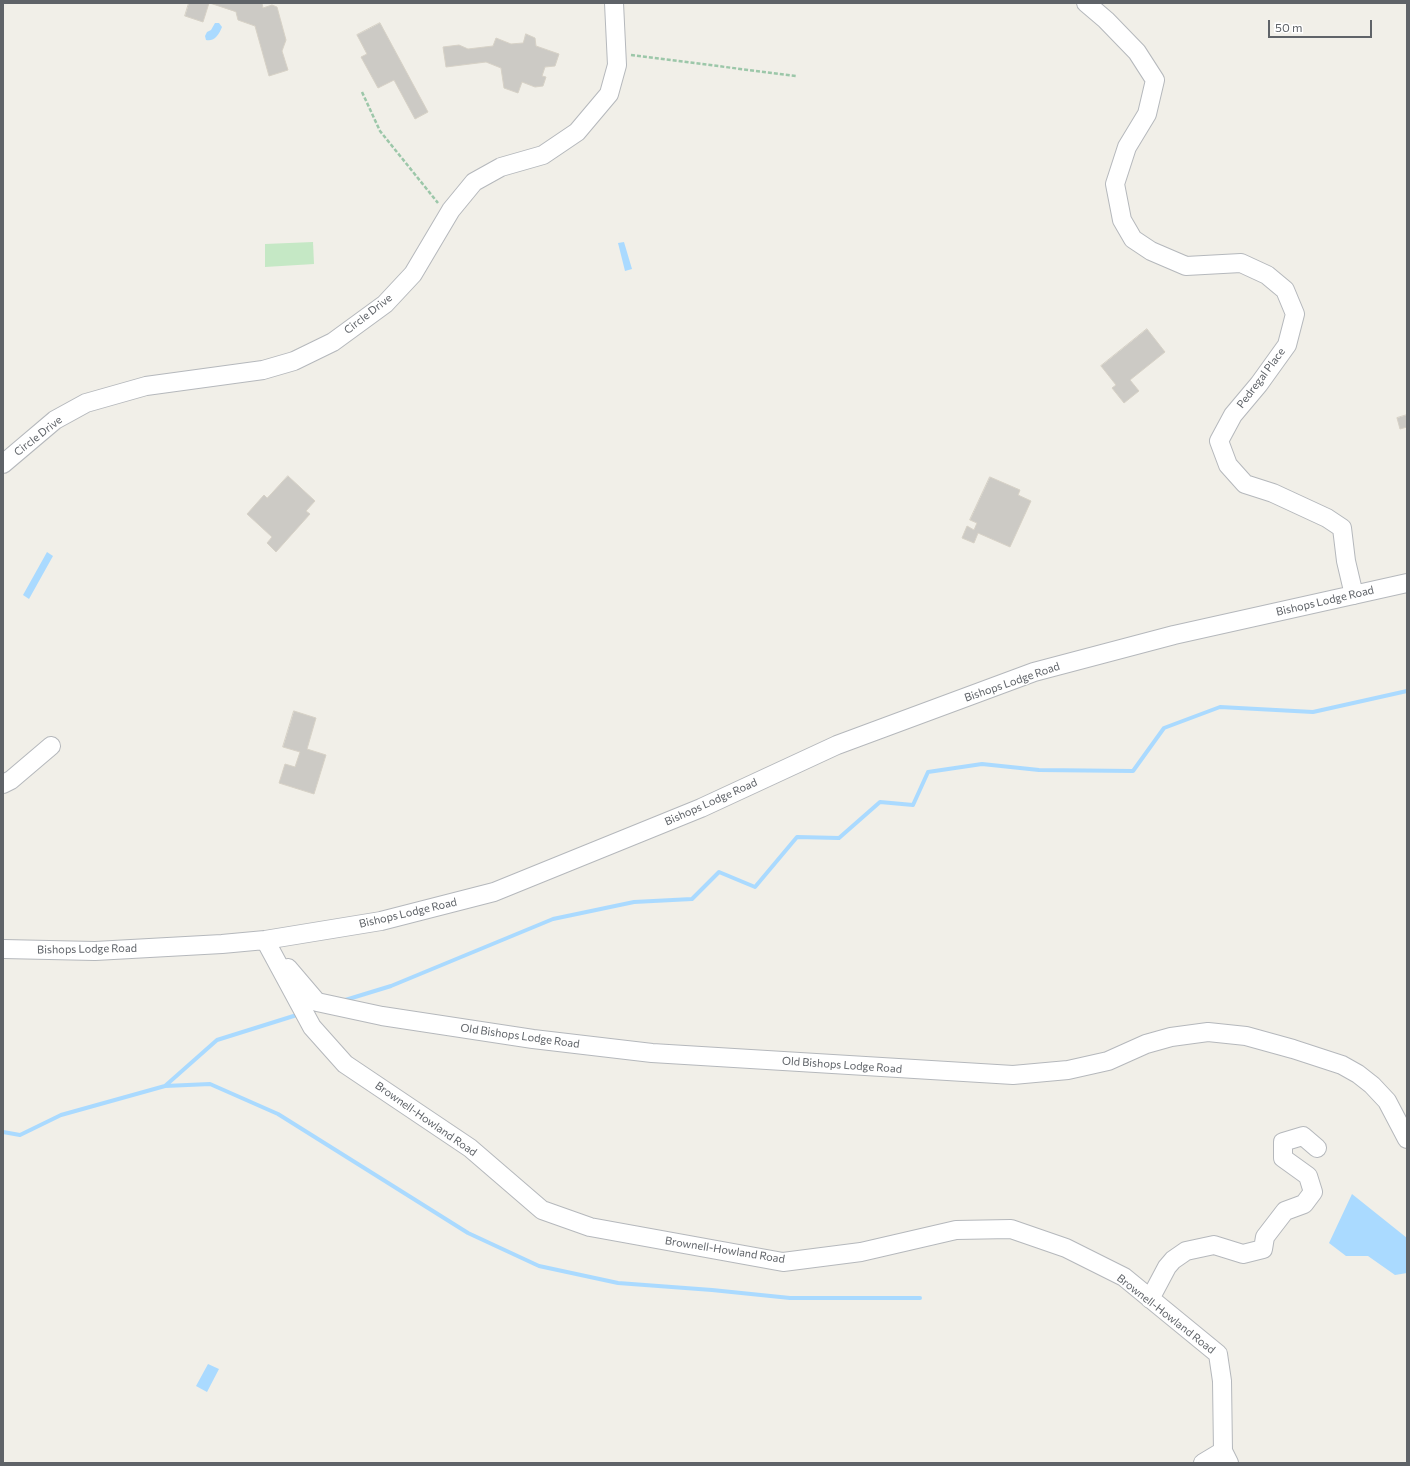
<!DOCTYPE html>
<html>
<head>
<meta charset="utf-8">
<style>
	body { margin:0 }
	#map { position:relative; width:1410px; height:1466px; overflow:hidden; background:#f1efe8; font-family:Commissioner,sans-serif }
	canvas { display:block }
	.frame { position:absolute; inset:0; border:4px solid #5f6368; pointer-events:none }
	.scale { position:absolute; left:1268px; top:20px; width:104px; height:18px; box-sizing:border-box; border:2px solid #5f6368; border-top:0; padding-left:5px; font-size:12px; line-height:14px; white-space:nowrap; color:#5f6368; -webkit-text-stroke:3px #fff; paint-order:stroke }
</style>
</head>
<body>
<div id="map">
<canvas width="1410" height="1466"></canvas>
<div class="frame"></div>
<div class="scale">50 m</div>
</div>
<script>
const ctx = document.querySelector('canvas').getContext('2d');
ctx.lineJoin = 'round';
function fill(path, color) { ctx.fillStyle = color; ctx.fill(path, 'evenodd'); }
function stroke(path, color, width, dash) { ctx.strokeStyle = color; ctx.lineWidth = width; ctx.lineCap = dash ? 'butt' : 'round'; ctx.setLineDash(dash || []); ctx.stroke(path); }
function drawText(font, color, halo, rows, align = 'center') {
  ctx.font = font + ' Commissioner,sans-serif'; ctx.lineWidth = 3; ctx.setLineDash([]); ctx.textBaseline = 'middle'; ctx.strokeStyle = halo; ctx.fillStyle = color; for (const [text, x, y, turn = 0] of rows) {
    ctx.save(); ctx.translate(x, y); ctx.rotate((+turn || 0) * Math.PI / 180); ctx.textAlign = isNaN(turn) ? turn : align; if (halo) ctx.strokeText(text, 0, 0); ctx.fillText(text, 0, 0); ctx.restore();
  }
}
fill(new Path2D(`
	M313,242L314,264L265,267V244Z`), '#c5e8c5');
fill(new Path2D(`
	M215,23H219L222,27C219,35 214,42 206,40L205,36L207,32L211,30Z
	M624,242L632,269L625,271L618,243Z
	M47,552L53,556L29,599L23,595Z
	M1352,1194L1407,1238V1273L1395,1275L1368,1256H1346L1329,1243Z
	M208,1364L219,1369L207,1392L196,1386Z`), '#aadaff');
stroke(new Path2D(`
	M342,1001L391,986L553,919L634,902L692,899L719,872L755,887L797,837L839,838L880,802L913,805L928,772L982,764L1039,770L1133,771L1164,728L1220,707L1313,712L1407,691
	M165,1086L210,1084L278,1114L468,1233L539,1266L618,1283L712,1290L790,1298H920
	M3,1132L20,1135L61,1115L165,1086L217,1040L300,1014`), '#aadaff', 4);
const building = new Path2D(`
	M189,3H209L203,22L185,16Z
	M210,3H262L263,8L272,5L277,7L286,40L282,51L288,70L269,76L255,26L238,20L236,12Z
	M380,23L428,112L415,119L394,80L378,88L361,57L367,54L357,35Z
	M526,34L535,38L536,46L559,54L555,66L545,67L542,76L546,77L543,86L535,87L522,82L518,93L504,88L501,68L486,62L446,67L443,47L459,45L468,49L493,46L496,38L511,44L523,43Z
	M1147,329L1165,352L1130,380L1139,391L1124,403L1112,388L1116,385L1101,366Z
	M1407,415V427L1400,429L1397,418Z
	M288,476L315,501L306,511L310,514L276,552L267,543L272,537L247,514L264,495L267,498Z
	M990,477L1020,490L1018,495L1031,501L1010,547L978,533L974,543L962,538L967,526L974,530L977,523L970,520Z
	M294,711L316,718L307,749L326,755L314,794L279,783L285,764L295,767L300,752L283,747Z`);
fill(building, '#cccac5');
stroke(building, '#d6d1c6', 1);
const minor = new Path2D(`
	M1086,3L1106,20L1137,52L1155,80L1147,114L1127,147L1115,184L1122,220L1133,239L1151,251L1186,266L1241,263L1267,275L1285,290L1295,314L1287,345L1259,384L1233,415L1219,441L1228,465L1245,484L1273,493L1327,518L1342,528L1346,561L1354,595
	M3,464L55,420L86,403L146,386L263,370L294,361L333,342L385,304L413,274L451,210L474,182L501,167L543,155L577,132L609,94L617,65L614,3
	M3,784L11,780L51,746
	M265,940L312,1027L345,1064L470,1148L542,1210L590,1227L783,1262L861,1252L956,1230L1011,1229L1066,1248L1124,1277L1218,1354L1222,1381L1223,1451L1229,1463
	M3,949L95,951L222,944L265,940L381,921L494,892L701,808L837,745L1034,672L1174,635L1407,583
	M288,968L317,1002L382,1016L533,1039L652,1053L1013,1075L1068,1070L1108,1061L1146,1044L1171,1037L1208,1032L1246,1036L1293,1049L1342,1065L1358,1074L1372,1085L1387,1101L1407,1139
	M1150,1299L1167,1267L1173,1260L1186,1251L1214,1245L1243,1254L1263,1249L1265,1237L1285,1211L1304,1204L1313,1192L1308,1176L1283,1158V1142L1303,1136L1317,1148
	M1203,1463L1223,1451`);
stroke(minor, '#b5b8bc', 20);
stroke(new Path2D(`
	M631,55L796,76
	M362,92L380,131L438,203`), '#9cc7a9', 2.5, [4, 2]);
stroke(minor, '#fff', 18);
drawText('11px', '#5f6368', '#fff', [
	["Circle Drive",368,314,-38],
	["Pedregal Place",1261,378,-53],
	["Circle Drive",38,436,-38],
	["Bishops Lodge Road",1325,601,-13],
	["Bishops Lodge Road",1012,682,-19],
	["Bishops Lodge Road",711,802,-24],
	["Bishops Lodge Road",408,913,-13],
	["Bishops Lodge Road",87,949,-1],
	["Old Bishops Lodge Road",520,1036,8],
	["Old Bishops Lodge Road",842,1065,4],
	["Brownell-Howland Road",426,1119,35],
	["Brownell-Howland Road",725,1250,9],
	["Brownell-Howland Road",1166,1314,38]
]);
</script>
</body>
</html>
